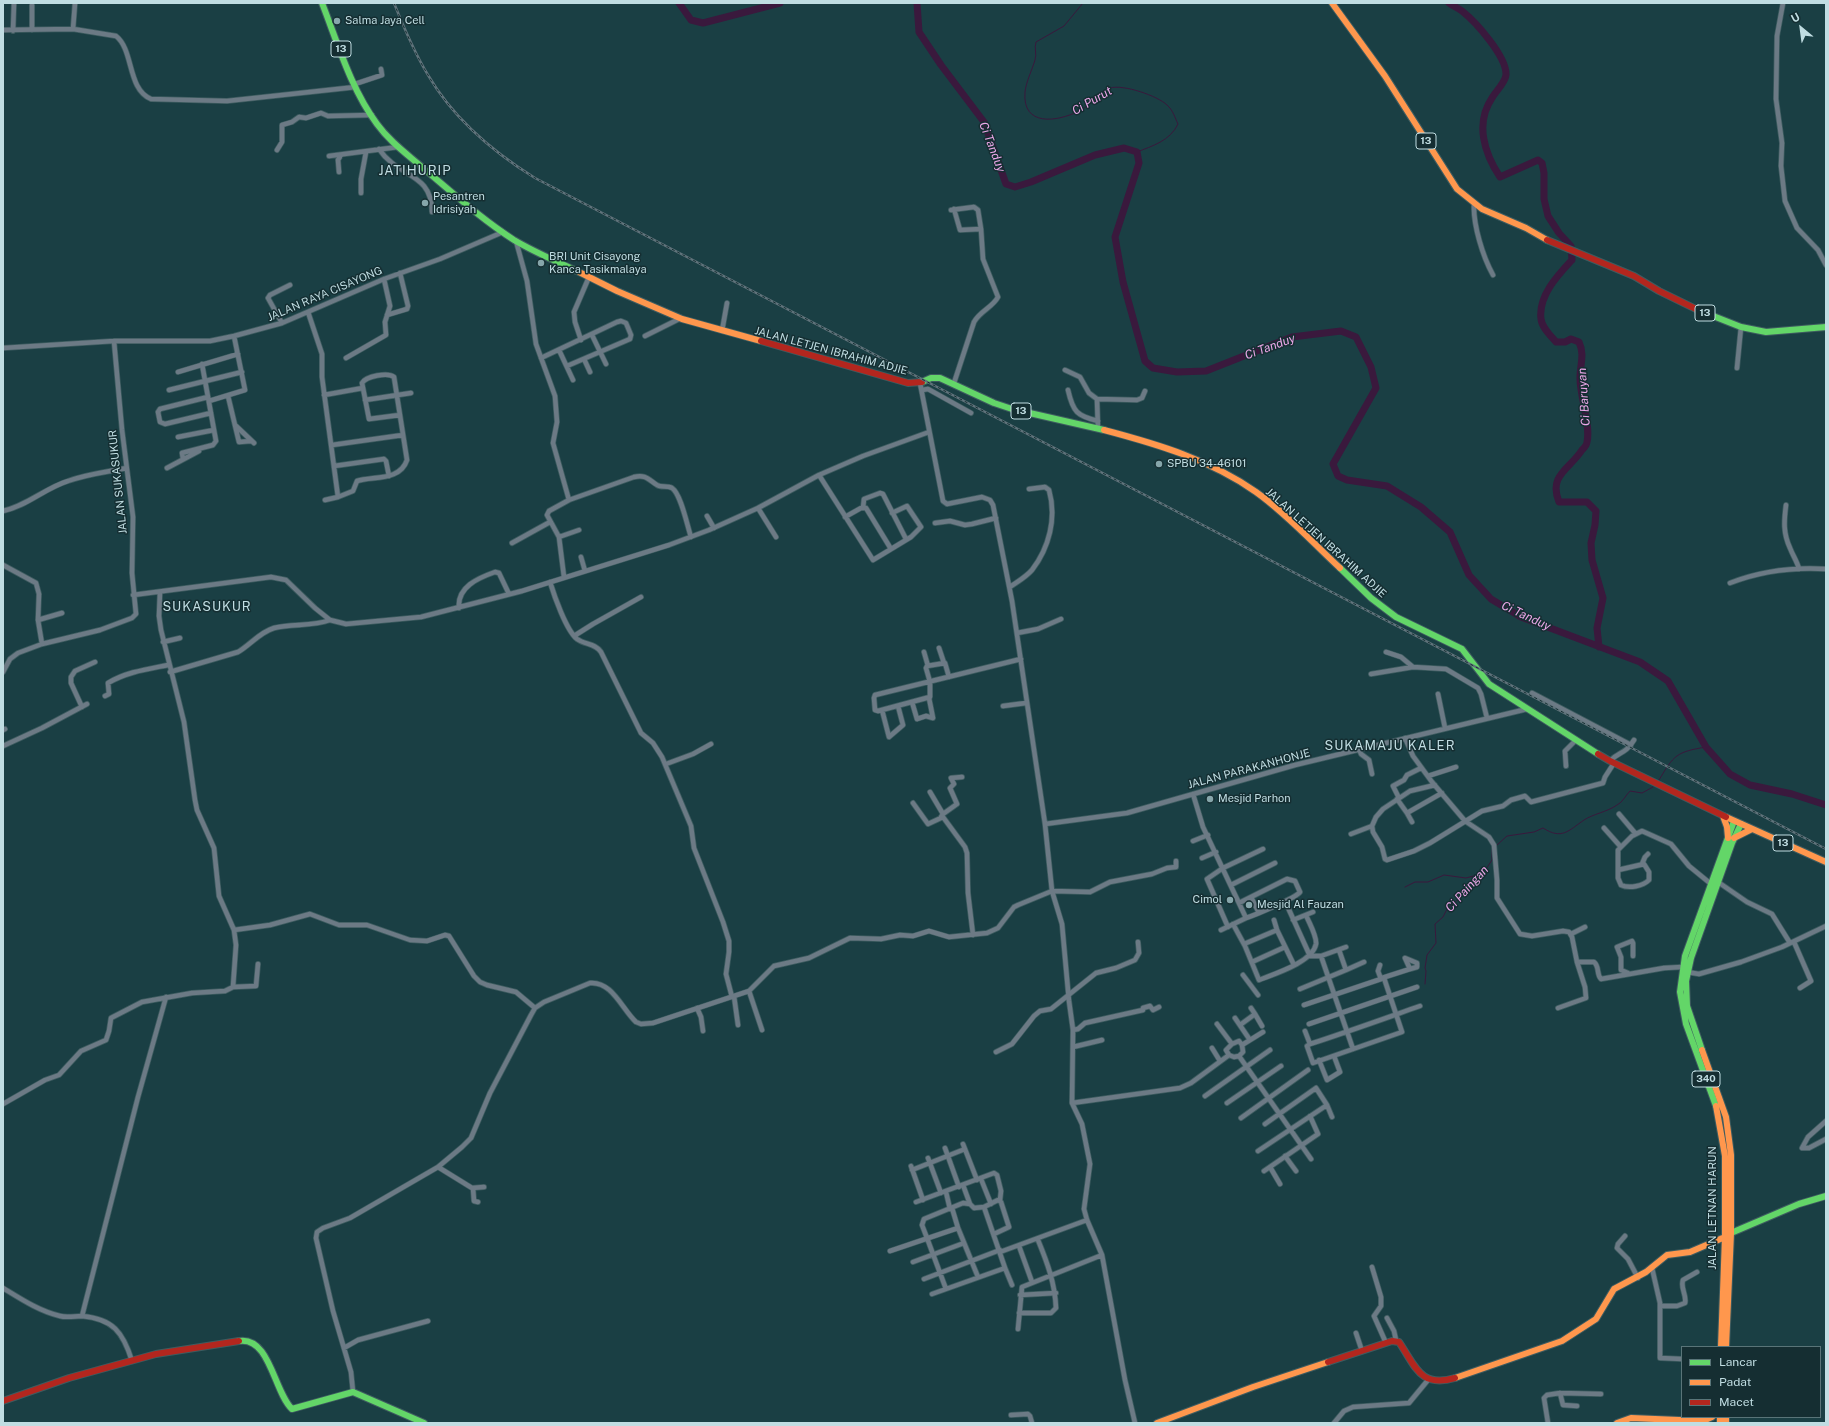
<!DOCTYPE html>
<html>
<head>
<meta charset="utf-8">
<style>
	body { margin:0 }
	#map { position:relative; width:1829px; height:1426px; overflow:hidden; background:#1a3f44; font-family:"Public Sans",sans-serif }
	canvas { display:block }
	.frame { position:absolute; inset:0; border:4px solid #c0dde2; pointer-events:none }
	.legend { position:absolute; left:1681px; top:1346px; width:140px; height:72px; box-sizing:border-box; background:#152e32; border:1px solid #597478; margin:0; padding:5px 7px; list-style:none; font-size:12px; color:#c0dde2 }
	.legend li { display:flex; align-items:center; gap:8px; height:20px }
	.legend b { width:20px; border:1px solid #597478 }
	.north { position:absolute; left:1781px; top:8px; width:40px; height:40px; -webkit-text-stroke:3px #152e32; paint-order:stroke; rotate:331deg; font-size:11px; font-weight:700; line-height:16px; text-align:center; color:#c0dde2 }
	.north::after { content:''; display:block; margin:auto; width:14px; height:18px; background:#c0dde2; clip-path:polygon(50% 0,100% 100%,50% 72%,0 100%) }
</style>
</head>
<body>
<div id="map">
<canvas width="1829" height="1426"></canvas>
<div class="frame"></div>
<ul class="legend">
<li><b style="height:5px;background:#63d668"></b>Lancar</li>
<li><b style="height:5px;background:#ff974d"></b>Padat</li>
<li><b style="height:5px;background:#b3261e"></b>Macet</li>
</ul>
<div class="north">U</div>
</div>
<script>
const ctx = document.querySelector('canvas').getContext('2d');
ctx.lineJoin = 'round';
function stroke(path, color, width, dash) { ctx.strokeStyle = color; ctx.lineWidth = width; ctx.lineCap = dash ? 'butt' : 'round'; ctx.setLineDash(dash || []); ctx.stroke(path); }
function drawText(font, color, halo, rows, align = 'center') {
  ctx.font = font + ' "Public Sans",sans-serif'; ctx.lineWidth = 3; ctx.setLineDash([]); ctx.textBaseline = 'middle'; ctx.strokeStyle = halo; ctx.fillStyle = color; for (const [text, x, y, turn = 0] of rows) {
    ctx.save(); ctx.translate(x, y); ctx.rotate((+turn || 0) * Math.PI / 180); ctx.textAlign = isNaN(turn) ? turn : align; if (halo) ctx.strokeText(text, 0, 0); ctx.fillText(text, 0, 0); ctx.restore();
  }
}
stroke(new Path2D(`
	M1083,3L1064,26L1036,42C1034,48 1037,54 1035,60C1032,70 1026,82 1025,92C1022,127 1057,122 1079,111C1091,106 1097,92 1110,88C1123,84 1158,96 1167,105C1173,110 1175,118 1178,124C1170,141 1152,146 1137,152
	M1659,780C1674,755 1676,752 1706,747
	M1497,845L1507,836L1534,832L1543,828C1562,840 1568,831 1584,820C1593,814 1607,812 1617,805C1623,802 1625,796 1630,791L1642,793L1653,787
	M1405,887L1415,882H1428L1444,875L1466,878L1481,874
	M1425,984L1426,971L1425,968L1427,955L1436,943L1435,924L1443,917L1447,909L1462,896L1467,888L1484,872L1492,860V850`), '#3a193d', 1);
stroke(new Path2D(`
	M679,3L691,20L703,23L780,3
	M917,3L919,32L941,65L984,122L1006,184L1015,187L1031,182L1095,155L1124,148L1137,152L1139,163L1115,237L1123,282L1145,361L1153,368L1177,372L1206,371L1292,337L1341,331L1356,337L1371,367L1376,388L1333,464L1338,476L1347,480L1387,486L1421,507L1450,532L1469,575L1491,599L1521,617L1640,662L1668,681L1706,747L1730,774L1750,785L1792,794L1826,805
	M1449,3C1453,6 1458,8 1462,11C1476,22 1507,57 1506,75C1505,83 1496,91 1492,98C1475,123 1484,153 1500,177L1538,160L1542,163L1544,173V199L1548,216L1559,233L1571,246L1572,260C1558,275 1538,296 1541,319C1542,328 1551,336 1556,342H1565L1571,339L1579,342C1585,355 1580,364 1580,378C1580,397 1591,425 1587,442C1587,445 1584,448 1582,450C1570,469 1548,475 1559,502H1587L1596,511L1595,525L1591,543L1592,560L1603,598L1597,628L1599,647`), '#3a193d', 7);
const street = new Path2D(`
	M1783,3L1777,36L1776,99L1782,143L1781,166L1785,201L1797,228L1818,250L1826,265
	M32,5V30
	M73,29L75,3
	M3,30L73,29L116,36C134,50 127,89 151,99L227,101L356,87
	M13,31L14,3
	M355,84L382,75L381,69
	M379,149C398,178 432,172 432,212
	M277,150L282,142V125L292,122L299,117L306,118L321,113L328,116L372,115
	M329,156L398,147
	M339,172L338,160L341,155
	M361,193V179L366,152
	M1474,204C1473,225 1483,257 1493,275
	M954,209L960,230L981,229
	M951,210L974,207L978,210L981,229L983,259L998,297C993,307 980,311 974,322L954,383
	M516,241L527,281L536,344L555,396L557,422L553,443L569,500L549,511L547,515L559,537L564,577
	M308,312L322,354V377L338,497L353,491L357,481C374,476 400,481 407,460L394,377C388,372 366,376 362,383L363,388
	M387,315L407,309L408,306L400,273
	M282,323L268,298L270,295L290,285
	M722,331L727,303
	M592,335L606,364
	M645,336L681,318
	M581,340L575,322L574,312L589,277
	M3,348L114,341H210L234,336L282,323L384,279L440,259L503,232
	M559,350L573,380
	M346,358L386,335L385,322L390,306L384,279
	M541,358L617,322L621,321L626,323L631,335L630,339L567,366
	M584,359L590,372
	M1737,368L1741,327
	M1065,370L1080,377L1089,393L1097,399L1098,429
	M178,372L238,354
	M920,383L943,501L947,504L982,497L990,500L993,505L1012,601L1045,824L1052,891L1062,924L1069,1001L1073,1030L1072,1103L1082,1124L1090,1164L1084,1209L1087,1220L1102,1255L1125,1380L1135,1423
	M169,390L242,372
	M922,390L928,389L971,413
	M1068,390C1073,412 1077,416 1098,421
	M324,395L363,388L369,419L400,415
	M228,396L239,442L251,441
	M208,397L160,409L158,412L160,422L165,424L211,413
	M1097,399L1137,400L1142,398L1145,391
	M365,400L411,393
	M209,401L245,390L234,336
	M235,425L254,443
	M178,437L214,430
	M332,445L403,435
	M183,459L182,453L213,445L216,441L202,364
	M334,466L384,459L386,461L389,476
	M167,468L199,451
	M819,475L873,560L911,537L921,527L907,506L892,513
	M325,500L338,497
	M569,500L634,477C645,474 648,479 657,485C661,488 667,485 672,488C681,494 687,525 691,537
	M1786,505C1784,521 1783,533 1790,548C1793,556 1797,561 1799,569
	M758,508L776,537
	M863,508L864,499L880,493L883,494L906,539
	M3,511C27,506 45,488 68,481C87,474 107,472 126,468
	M707,516L714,528
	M845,517L861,508H866L891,549
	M935,523L950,521L965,525L972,524L996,518
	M559,537L579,530
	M512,543L550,522
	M581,557L585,571
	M3,565L36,583L39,594L38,620L42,644
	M550,582C554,595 566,630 577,639C585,645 595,643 601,652L641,733L653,743L662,757L691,826L694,848L723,922L729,941V952L726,974L732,997
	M1730,583C1761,571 1793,567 1826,569
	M1010,587C1017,582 1026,577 1032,570C1049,548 1057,518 1049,490L1045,487L1029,489
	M133,595L271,577L286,580L315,608L330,620L346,624L421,617L522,591L669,545L709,530L758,508L819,475L863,456L929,432
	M459,608C457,587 478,578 495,572L499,573L509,594
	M38,620L62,613
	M1017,633L1038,629L1061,619
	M574,636L593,624L641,597
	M163,642L180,638
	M939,648L944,663
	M924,652L928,666
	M1386,652L1401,657L1413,667
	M3,672L10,659L18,653L42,644L100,630L132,618L136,614L132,573L133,517L122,430L114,341
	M170,672L238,652C250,645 260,632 274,628C292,623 312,627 330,620
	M1371,674L1413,667L1446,669L1478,688L1481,694L1487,718
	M949,677L945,663L927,666L926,668L930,682V697L878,711L875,710L874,698L875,695C924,683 972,671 1021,659
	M1532,693L1631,745
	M1438,694L1445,728
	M105,696L109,694L108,683C126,672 148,669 168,665
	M912,702L917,719L926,716L933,718L929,698
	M1003,706L1026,703
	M82,707L71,683V677L75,671L95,662
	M882,710L889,737L903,725L898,706
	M3,730L5,729
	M1405,738L1413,756L1432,782L1465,821L1489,837L1494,845L1497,880V898L1520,934L1532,936L1563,931L1569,932L1572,937L1577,962H1594C1600,967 1596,974 1601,979L1664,968L1682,967
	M3,746L42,728L87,704
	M1359,749L1361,754L1369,760L1372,774
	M1610,761C1619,751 1625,755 1634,740
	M666,764L693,754L711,744
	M1566,766L1565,751L1576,740
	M1428,776L1456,767
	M1435,785L1410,791L1383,809L1376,817L1372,826L1373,832L1382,847L1385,859L1387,860L1414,851L1430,843L1482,811L1503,806L1511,800L1525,796L1531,802L1603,783L1605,777L1614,763
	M930,792L943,814
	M1193,794L1203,827L1246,918C1255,915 1296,898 1300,892L1295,881L1287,879L1239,903
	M1399,798L1393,786L1404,780L1407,775L1421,768
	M1397,799L1407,813
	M913,803L928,824L943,817L965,847L967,853L968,893L973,935
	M1619,814L1635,833
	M941,817L943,814L957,804L950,788L954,784L951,778L962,777
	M1412,822L1407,813L1442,793
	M1045,824L1127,813L1295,765L1527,709
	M1604,828L1620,846
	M1351,834L1372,826
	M1193,841L1208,835
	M1202,858L1216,852
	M1642,864L1645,857L1648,854
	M1618,870L1644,864L1649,872V880C1643,886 1629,889 1621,885L1618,878V850L1632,836L1642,831L1671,844L1689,866L1711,884
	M1718,882L1747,902L1772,914L1790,943
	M1231,885L1275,863
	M1251,897L1259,913
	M1285,901L1310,956H1321L1353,1049
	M1274,920L1277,930
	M1293,920L1313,912
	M1233,924L1245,946L1259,980C1274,974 1313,962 1316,944C1317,936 1309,923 1306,915
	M1228,927L1207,879L1223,868L1263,849
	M234,930L270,925L310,914L339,925H367L410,940L427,941L445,935L449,936L474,976L480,982L487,985L516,992L535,1008
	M1221,930L1246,918
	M1571,934L1585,927
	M1794,942L1811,981L1800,988
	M1244,944L1277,930L1294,965
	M1339,950L1346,970L1364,962
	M1321,956L1346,947
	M1252,962L1285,947
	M1687,972L1699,974L1741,962L1782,947L1826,926
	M1628,973L1621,970V957L1617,947L1632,941L1633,943V956
	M1243,975L1258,995
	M1382,978L1410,969L1405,958L1417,963V967L1410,969
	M1384,978C1390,996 1396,1014 1402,1032L1313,1063L1307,1046L1310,1044C1347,1032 1383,1019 1420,1006
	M233,987L256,986L258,964
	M1300,989L1346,970
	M749,991L762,1030
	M734,996L738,1025
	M1304,1005L1381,979L1378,971L1380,965
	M697,1008L701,1017L703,1031
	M1558,1008L1586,998L1585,987L1577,962
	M1255,1014L1262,1026
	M1235,1018L1250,1040
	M1217,1024L1232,1044L1226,1050L1229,1055
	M1309,1024L1417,987
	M1240,1025L1255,1014L1251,1008
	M1073,1030L1078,1029L1085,1023L1143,1010V1008L1150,1006L1153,1010L1159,1007
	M1305,1031L1310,1044
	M1232,1044L1239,1041L1242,1045L1243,1052L1239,1056
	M1242,1045L1263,1032
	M1073,1047L1102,1040
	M1212,1048L1220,1061
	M996,1052L1012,1044L1034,1016L1040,1011L1051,1009L1096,973L1116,968L1135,960L1139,953L1138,942
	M1319,1060L1327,1080L1340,1072L1334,1056
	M1205,1096L1270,1050
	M1072,1103L1180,1088L1191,1083L1229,1055L1234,1057L1239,1056L1311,1159
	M1227,1103L1281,1066
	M3,1104L45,1080L59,1075L81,1051L106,1040L109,1031L111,1018L142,1002L192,993L225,991L233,987L236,945L234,930L219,896L214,848L197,810L195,800L184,722L161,630L159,616L160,592
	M1241,1118L1308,1070
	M1826,1121L1808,1137L1802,1148H1809L1826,1139
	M1265,1124L1316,1088L1327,1105L1332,1117
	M963,1144L977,1180
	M945,1148L959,1187
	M1258,1151L1327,1105
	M1285,1156L1296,1171
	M928,1158L941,1193
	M911,1166L923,1200
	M438,1167L472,1188L484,1187
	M1270,1167L1280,1184
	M912,1170L965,1149
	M1264,1171L1318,1134L1310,1116
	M981,1179L991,1204
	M963,1185L970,1204
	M473,1188L474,1201L478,1202
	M946,1192L950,1209
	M916,1202L994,1173L997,1175L1001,1191L1000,1200
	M984,1207L998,1200L1001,1202L1009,1227L994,1234
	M958,1228L978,1277
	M1625,1236L1618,1244L1617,1248L1628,1259L1638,1278
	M927,1238L922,1225L924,1219L963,1203L970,1204L974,1208L984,1207L1005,1268L932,1294
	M927,1238L946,1289
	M1019,1246L1032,1282
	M890,1251L958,1228L952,1208
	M1000,1252L1087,1220
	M913,1262L964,1243
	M1372,1267L1381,1297V1306L1374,1316L1386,1343
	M1005,1268L1012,1285
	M1652,1268L1660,1303V1358L1682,1359
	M924,1279L1000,1250
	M3,1288C21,1299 39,1311 60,1316C67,1318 75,1316 82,1316C113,1319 123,1332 132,1361
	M1020,1295L1056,1293
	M1660,1306H1677L1685,1303C1687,1295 1680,1288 1683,1280L1697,1272
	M1019,1313H1051L1056,1308C1055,1283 1047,1262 1038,1240
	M82,1316L138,1097L166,997
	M1387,1318L1394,1331L1396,1340
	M1018,1329L1022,1287L1102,1255
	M1356,1333L1362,1351
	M344,1348L358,1340L428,1321
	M353,1392L351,1372L333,1311L316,1238L317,1232L323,1228L350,1218L438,1167L462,1147L471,1138L490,1093L531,1015L535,1008L544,1002L590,983C612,981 622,1009 636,1022L641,1024L653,1023L749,991L774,966L809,958L850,938L881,939L900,935L913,936L929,931L949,937L987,933L998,928L1014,907L1018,905L1052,891L1090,892L1110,882L1152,874L1167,868L1176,867V861
	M1560,1393L1563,1405L1577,1406
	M1011,1415L1028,1414L1030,1416L1032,1423
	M1334,1423L1344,1411L1353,1407L1409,1403L1428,1380
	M1548,1423L1544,1398L1547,1395L1560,1393L1601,1394`);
const fast = new Path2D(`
	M322,3C338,44 351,89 377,124C390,142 407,154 423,168C453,193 481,219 514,240C534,252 558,262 579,272
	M1698,310L1741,327L1766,332L1826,327
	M922,382L931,378H940L994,403L1012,409L1104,430
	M1340,568L1371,598L1396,617L1462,649L1489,684L1598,754
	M1702,1050L1687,1006L1686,981L1691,958L1732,843L1741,824
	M1716,1106L1686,1024L1680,992L1685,956L1734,821
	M1731,1233L1799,1204L1826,1196
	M239,1341C270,1336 274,1392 292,1409L353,1392L424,1423`);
const slow = new Path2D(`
	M1332,3L1385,76L1457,189L1482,209L1526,228L1547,240
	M579,272L617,291L682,319L761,341
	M1104,430C1157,444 1211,460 1256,492C1287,514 1313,543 1340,568
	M1723,816L1727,827L1728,838
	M1726,817L1826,862
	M1734,838L1752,829
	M1702,1050L1726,1117L1731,1155V1233L1726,1347
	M1716,1106L1725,1156V1237L1721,1347
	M1455,1378L1562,1341L1596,1319L1614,1289L1646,1272L1667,1255L1690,1252L1725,1237
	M1720,1417V1423
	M1726,1417V1423
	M1157,1423L1253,1387L1328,1362
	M1617,1423L1631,1418L1703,1421L1712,1417`);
const jam = new Path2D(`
	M1547,240L1634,276L1659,291L1698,310
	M761,341L908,383L922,382
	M1598,754L1610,761L1726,817
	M1328,1362L1392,1341L1399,1342C1416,1367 1420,1388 1455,1378
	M3,1401L69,1378L156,1354L239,1341`);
stroke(street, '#3e5c60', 6);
stroke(fast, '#3e5c60', 8);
stroke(slow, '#3e5c60', 8);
stroke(jam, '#3e5c60', 8);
stroke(street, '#6c7a85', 4.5);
stroke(fast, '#63d668', 6);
stroke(slow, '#ff974d', 6);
stroke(jam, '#b3261e', 6);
const rail = new Path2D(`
	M394,3C404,28 414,52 428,75C453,118 493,152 535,178L1826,849`);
stroke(rail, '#60737b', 2.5);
stroke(rail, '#152e32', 1, [3]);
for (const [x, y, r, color] of [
	[337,21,4,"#86a6ab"],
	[425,203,4,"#86a6ab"],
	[541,263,4,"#86a6ab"],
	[1159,464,4,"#86a6ab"],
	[1210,799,4,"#86a6ab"],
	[1230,900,4,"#86a6ab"],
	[1249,905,4,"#86a6ab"]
]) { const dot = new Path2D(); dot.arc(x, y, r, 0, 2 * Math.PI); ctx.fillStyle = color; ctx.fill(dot); stroke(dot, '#152e32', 1.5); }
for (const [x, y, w] of [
	[341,49,20],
	[1426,141,20],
	[1705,313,20],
	[1021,411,20],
	[1783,843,20],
	[1706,1079,28]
]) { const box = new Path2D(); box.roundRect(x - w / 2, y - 8, w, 16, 3); ctx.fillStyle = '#152e32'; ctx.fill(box); stroke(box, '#c0dde2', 1); }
drawText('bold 10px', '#c0dde2', null, [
	["13",341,49],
	["13",1426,141],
	["13",1705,313],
	["13",1021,411],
	["13",1783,843],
	["340",1706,1079]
]);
drawText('11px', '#c0dde2', '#152e32', [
	["Salma Jaya Cell",345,21],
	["Pesantren",433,197],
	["Idrisiyah",433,210],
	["BRI Unit Cisayong",549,257],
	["Kanca Tasikmalaya",549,270],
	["SPBU 34-46101",1167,464],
	["Mesjid Parhon",1218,799],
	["Cimol",1222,900,"right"],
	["Mesjid Al Fauzan",1257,905]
], 'left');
drawText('11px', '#c0dde2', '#152e32', [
	["JALAN RAYA CISAYONG",325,294,-23],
	["JALAN LETJEN IBRAHIM ADJIE",831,351,15],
	["JALAN SUKASUKUR",118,482,-96],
	["JALAN LETJEN IBRAHIM ADJIE",1326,543,42],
	["JALAN PARAKANHONJE",1249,769,-15],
	["JALAN LETNAN HARUN",1713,1208,-90]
]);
drawText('italic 12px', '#eba7e8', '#152e32', [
	["Ci Purut",1092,101,-30],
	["Ci Tanduy",992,147,69],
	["Ci Tanduy",1270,347,-20],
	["Ci Baruyan",1584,397,-94],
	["Ci Tanduy",1526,616,25],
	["Ci Paingan",1467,889,-48]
]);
ctx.letterSpacing = '1px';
drawText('13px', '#c0dde2', '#152e32', [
	["JATIHURIP",415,171],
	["SUKASUKUR",207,607],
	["SUKAMAJU KALER",1390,746]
]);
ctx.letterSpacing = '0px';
</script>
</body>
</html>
